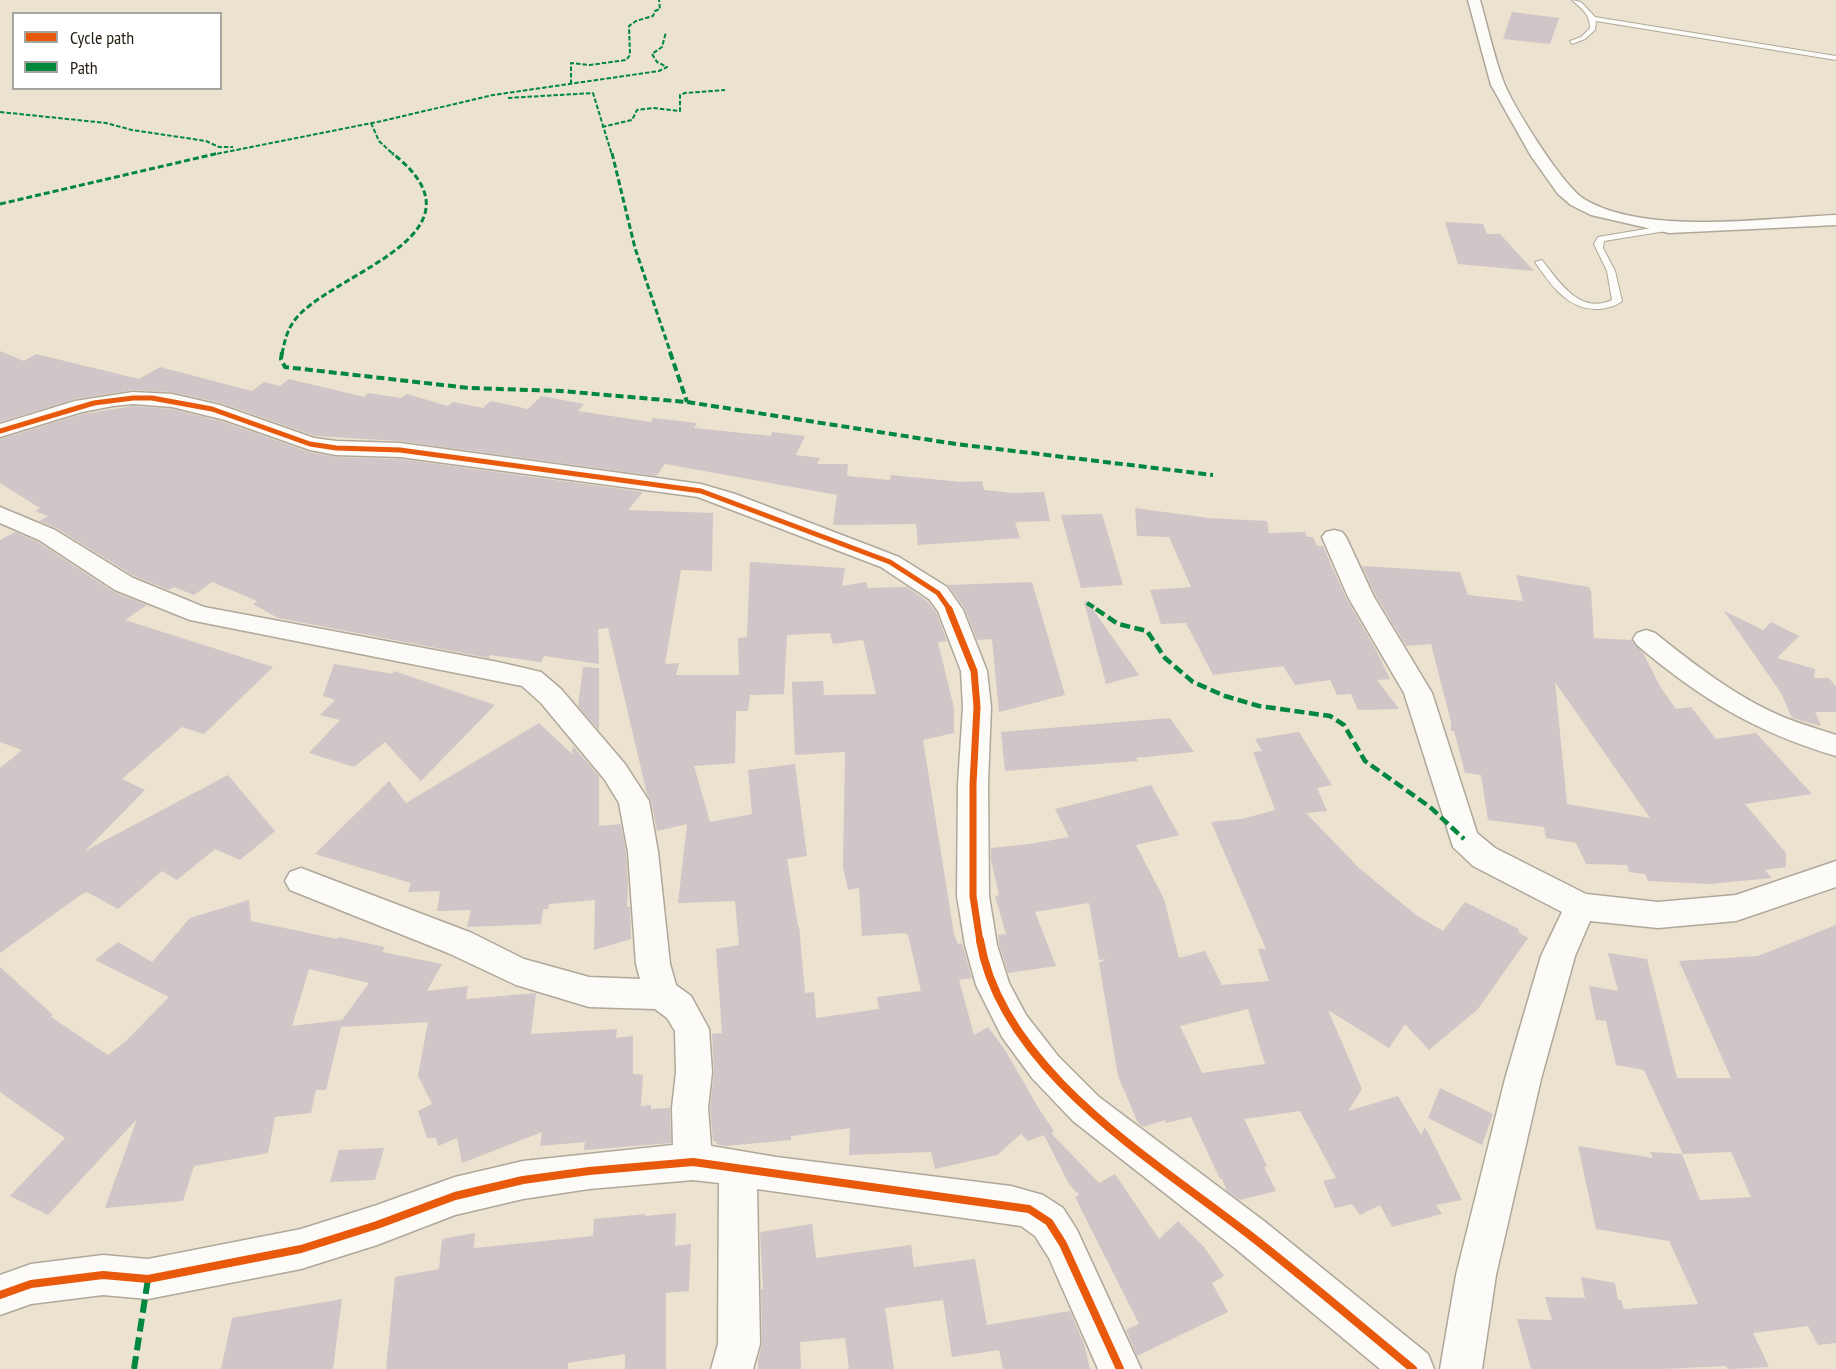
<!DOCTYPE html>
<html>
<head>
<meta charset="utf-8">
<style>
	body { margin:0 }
	#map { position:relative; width:1836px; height:1369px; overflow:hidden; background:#ebe2d0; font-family:"PT Sans Narrow",sans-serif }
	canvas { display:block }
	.legend { position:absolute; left:12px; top:12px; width:210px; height:78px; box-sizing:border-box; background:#fff; border:2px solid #a7a5a0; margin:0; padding:8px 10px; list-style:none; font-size:18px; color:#241d11 }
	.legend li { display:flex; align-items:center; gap:12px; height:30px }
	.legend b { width:30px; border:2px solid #a7a5a0 }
</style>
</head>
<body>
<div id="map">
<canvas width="1836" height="1369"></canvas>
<ul class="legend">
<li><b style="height:8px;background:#e8590c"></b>Cycle path</li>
<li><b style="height:8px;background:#00873e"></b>Path</li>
</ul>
</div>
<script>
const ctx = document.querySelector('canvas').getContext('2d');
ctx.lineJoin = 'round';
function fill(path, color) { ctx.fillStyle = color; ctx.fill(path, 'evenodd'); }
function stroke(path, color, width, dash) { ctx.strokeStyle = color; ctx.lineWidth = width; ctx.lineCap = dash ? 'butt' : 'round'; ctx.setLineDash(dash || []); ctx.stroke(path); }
fill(new Path2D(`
	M1512,12L1559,18L1550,44L1503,39Z
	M1445,222L1483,224L1487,234H1500L1534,271L1458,264Z
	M0,351L24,361L36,354L139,379L160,367L252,391L264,382L280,386L289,379L364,397L368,393L401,398L407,394L448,406L453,402L483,408L491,401L528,409L541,396L584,404L578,411L651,422L653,418L697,423L694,428L771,436L772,432L805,436L796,455L820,458L817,464H848L847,476L890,480L891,475L961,482L982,481L984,490L1011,493L1044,492L1050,521L1015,522L1020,538L918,545L916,524L833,525L837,495L665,464L656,476L400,441L315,436L221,403L172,392L133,390L75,399L0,422Z
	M133,406L172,409L224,422L309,452L336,457L400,459L643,492L628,510L713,513L712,571L681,570L665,664L679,663L676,675H739L738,638L747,637L750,562L845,568L842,586L866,582L868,588L907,587L927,601L936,612L947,641L938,642L954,708V733L923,740L954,934L958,944L962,943L972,978L959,980L974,1035L988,1027L1005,1050L1039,1109L1054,1131L1051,1133L1099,1183L1115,1174L1159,1239L1178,1221L1204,1247L1224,1276L1212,1283L1228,1312L1137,1356L1126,1330L1139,1324L1075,1197L1079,1195L1069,1184L1044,1135L1028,1141L1021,1134L997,1155L935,1169L931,1152L849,1155L850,1128L791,1136V1140L725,1146L716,1144V1141H713L710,1108L714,1072L712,1034L722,1033L716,949L739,945L735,901L678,903L687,824L657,831L651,801L647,794L608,628L598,629L599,664L544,656L541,662L490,655L489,658L278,618L253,604L257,601L212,582L194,595L174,587L169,590L134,576L56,528L39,521L48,516L35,511L40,508L0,483V439L83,414ZM830,633L833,644L863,640L876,694L824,695L823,681L792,682L795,755L845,752L843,867L848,890L859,888L862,936L904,933L908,935L921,991L877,997L879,1009L816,1018L814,992L805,993L799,926H798L787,859L807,856L795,764L748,770L752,814L710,822L694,766L735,763L736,711H748L750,695L784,694L787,635Z
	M1135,508L1208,518L1267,521L1269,533L1305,532L1307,537H1313L1317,546H1323L1346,598L1375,648L1390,679L1377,680L1399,709L1358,710L1351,694L1337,695L1330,680L1295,685L1283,666L1213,675L1186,623L1161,624L1150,590L1191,587L1169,537L1137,536Z
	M1102,514L1123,585L1081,588L1061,515Z
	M15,532L38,542L114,592L147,605L125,620L273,667L204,734L182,727L122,779L145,790L85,851L228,775L275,831L240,860L215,849L177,880L162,871L118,909L87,892L82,894L0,953V768L22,750L0,742V540Z
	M1362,566L1460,572L1468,595L1523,601L1516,575L1589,587L1591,592L1594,638L1631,640L1643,653L1661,688L1676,709L1691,707L1716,739L1756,733L1812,794L1745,804L1786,853V867L1765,870L1772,878L1710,884L1648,881L1645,874L1629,872L1627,865L1586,864L1576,843L1546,838L1544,827L1488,820L1481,775L1465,773L1454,731H1451V722L1431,644L1406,646L1376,596ZM1555,682L1650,818L1567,804Z
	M1032,582L1065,695L999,712L992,639L977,640L965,609L948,585Z
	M1087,601L1139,675L1106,684L1084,602Z
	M1724,611L1763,630L1771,622L1799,636L1777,658L1815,669L1814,678H1829L1836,687V712H1815L1821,726L1792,718L1781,693Z
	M334,664L393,674L394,671L495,705L421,781L385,742L354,767L309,753L340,720L320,715L335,700L323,696Z
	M583,667L599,668V730L578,706Z
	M1170,718L1194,752L1136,758L1138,761L1005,771L1001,732Z
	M539,723L572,754L573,746L599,776V826L621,824L626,852L628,885L627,907H630L631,939L594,950L595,900L549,904L548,909H543L541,924L467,927L471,910L437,911L440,891L408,892L411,883L315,854L389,781L406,803Z
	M1299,732L1332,785L1317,788L1327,811L1306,813L1359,868L1416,915L1443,931L1465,902L1519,929L1518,932L1528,938L1478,1009L1429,1050L1405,1024L1389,1048L1328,1010L1362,1089L1348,1111L1398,1096L1421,1135L1425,1127L1462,1200L1436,1205L1442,1214L1392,1227L1380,1205L1360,1215L1352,1204L1335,1208L1323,1181L1336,1178L1300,1111L1244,1119L1267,1166L1264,1167L1276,1191L1240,1200L1227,1191L1222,1179H1220L1191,1117L1166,1123L1165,1120L1143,1127L1138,1123L1118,1076L1099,963L1106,959L1099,960L1089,903L1035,912L1056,966L1008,973L999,944L998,935L1006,934L995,896L999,895L991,860V848L1030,844L1069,837L1055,809L1151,785L1179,835L1136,845L1164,899L1179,958L1205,951L1222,985L1269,981L1258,949H1266L1211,822L1242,819L1275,810L1253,752L1262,751L1255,739ZM1248,1009L1265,1064L1202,1073L1180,1026Z
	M249,900L251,921L337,939L339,937L385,947L382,952L442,964L427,991L468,986L466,999L536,993L531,1034L617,1029L616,1038L633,1036V1074L643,1075L641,1106L651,1105V1109L670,1108L671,1143L584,1150L585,1142L540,1146L542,1132L462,1163L457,1138L438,1146L436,1138H427L418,1111L432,1104L418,1076L428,1022L341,1027L326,1090H316L311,1113L275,1117L268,1153L194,1166L183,1201L105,1208L137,1119L48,1215L10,1196L65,1138L0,1092V967L53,1015L51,1017L108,1055L125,1042L169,997L95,960L118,942L152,962L190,918ZM309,969L369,983L342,1020L292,1026Z
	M1836,925V1343L1818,1345L1808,1326L1753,1333L1769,1367L1731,1369H1728L1726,1366L1662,1369H1531L1517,1319L1552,1320L1545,1297L1585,1298L1581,1277L1615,1283L1618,1300H1621L1624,1309L1698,1304L1669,1241L1596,1229L1578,1146L1653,1158L1650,1152L1682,1154L1700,1200L1751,1197L1731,1152L1683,1154L1644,1070L1616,1065L1606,1021L1596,1020L1589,986L1618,991L1608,953L1647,959L1677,1078H1731L1679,961L1758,956Z
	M1440,1088L1493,1114L1482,1145L1428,1118Z
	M384,1148L375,1180L330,1182L339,1150Z
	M676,1213L675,1246L691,1244L689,1291L666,1293V1369H625V1354L568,1363V1369H386L395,1277L439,1269L442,1239L475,1233L474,1248L593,1236L594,1219L645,1214V1216Z
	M812,1224L816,1258L911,1245L914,1267L975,1259L987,1325L1070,1311L1084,1344L1090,1369H1003L999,1350L952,1357L943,1300L885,1308L894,1369H849L845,1338L800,1342L801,1369H758V1360L762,1344L761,1289H763L760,1232Z
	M342,1299L333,1369H221L232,1318Z`), '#d0c5c7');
const lane = new Path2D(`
	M1572,0L1581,2L1595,17L1836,56V60L1596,21L1595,30L1585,39L1572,44L1570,41L1581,37L1590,28C1590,14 1582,9 1572,0Z
	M1669,225L1672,226V230L1604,241L1603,248L1615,271L1622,301C1616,306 1608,308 1600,309C1568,311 1551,285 1535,262L1542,260C1559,282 1580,315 1612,300L1607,271L1594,244L1598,237Z`);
const street = new Path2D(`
	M1468,0H1480C1488,28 1494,57 1504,83C1514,108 1563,186 1584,199C1645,236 1766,218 1836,215V225L1669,233L1591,215L1571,205L1558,194L1531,156L1491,85Z
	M133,392L172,394L220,405L314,438L336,441L400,443L701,484L735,494L899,557L947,587L963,610L987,671L991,707L988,784L989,896L997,945L1009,983L1026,1015L1058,1056L1099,1097L1264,1221L1428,1354L1434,1369H1380L1236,1249L1073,1121L1032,1078L1002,1037L976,985L965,945L957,896L958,784L963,707L961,671L938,611L929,599L881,567L698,497L400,457L336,455L310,450L225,420L172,407L133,404L113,406L82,412L0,437V424L75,401Z
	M0,507L55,530L133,578L204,607L498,662L541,672L561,689L625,764L649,801L658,852L670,964L676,985L691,996L709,1029L712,1072L708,1108L711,1146L776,1157L1011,1186L1043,1195L1063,1208L1077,1230L1141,1369H1098L1049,1258L1035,1236L1021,1226L757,1189L760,1344L753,1369H711L718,1344L719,1183L693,1180L589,1189L523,1199L455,1215L377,1245L301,1269L148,1299L103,1295L31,1304L0,1315V1275L31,1264L103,1255L148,1259L301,1229L377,1205L455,1177L523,1161L673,1145L672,1108L676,1072L675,1031L667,1018L655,1009L589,1007L516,985L448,953L290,890L285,881L290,872L301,868L472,933L524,959L589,977L640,979L636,964L628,852L619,803L605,780L541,703L522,686L190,620L115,590L39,540L0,523Z
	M1334,530L1342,532L1346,537L1374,597L1432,693L1477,833L1495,848L1586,894L1658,902L1736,895L1836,861V887L1736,921L1658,928L1590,921L1575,956L1541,1079L1496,1275L1482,1369H1440L1456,1275L1505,1079L1541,956L1562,912L1473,866L1453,847L1404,693L1348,597L1322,537L1326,532Z
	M1646,630L1655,633C1695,665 1736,697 1783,717C1800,724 1819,729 1836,735V756C1755,732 1701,699 1637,645L1633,639L1637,633Z`);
stroke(lane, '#afa89a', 2);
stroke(street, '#afa89a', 3);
fill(lane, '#fcfbf8');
fill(street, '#fcfbf8');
stroke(new Path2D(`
	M571,84V63L590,65L626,60L630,55L629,26L636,21L653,16L655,11L660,9L659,0
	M508,98L593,93L612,155
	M0,112L106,123L132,130L206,141L219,147H233
	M371,123L379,141L394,155
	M602,127L632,120L637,110L654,108L680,111V95L685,93L725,90
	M211,155L382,121L493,95L659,71L667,67L657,62L652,54L662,47L666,32`), '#00873e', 2, [4.5, 2]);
stroke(new Path2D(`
	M612,153L635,248L671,354
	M0,204L219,153
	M282,354C285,338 289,324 301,313C346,269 492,231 392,153`), '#00873e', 3, [6, 3]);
stroke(new Path2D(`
	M282,352L281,359L285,367L469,388L561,391L687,402L956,444L1213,475
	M670,352L687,402
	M1087,603L1098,610`), '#00873e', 4, [8, 4]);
stroke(new Path2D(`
	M1096,609L1118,624L1147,631L1165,658L1193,682L1225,696L1259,706L1330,716L1344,725L1365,761L1430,807L1464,839`), '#00873e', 4.5, [10, 4.5]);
stroke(new Path2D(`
	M134,1369L148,1279`), '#00873e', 6, [13, 6]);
stroke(new Path2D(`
	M0,431L94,403L133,398H152L212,409L310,444L336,448L400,450L701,491L890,562L938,593L950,610`), '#e8590c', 5);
stroke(new Path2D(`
	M949,609L974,671L977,707L973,784V896L980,942`), '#e8590c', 7);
stroke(new Path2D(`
	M980,940C1001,1069 1152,1159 1247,1233C1304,1277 1358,1324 1413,1369
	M0,1295L31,1284L103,1275L148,1279L301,1249L377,1225L455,1196L523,1180L589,1171L693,1162L1029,1209L1049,1222L1063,1244L1120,1369`), '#e8590c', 8);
</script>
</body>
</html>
